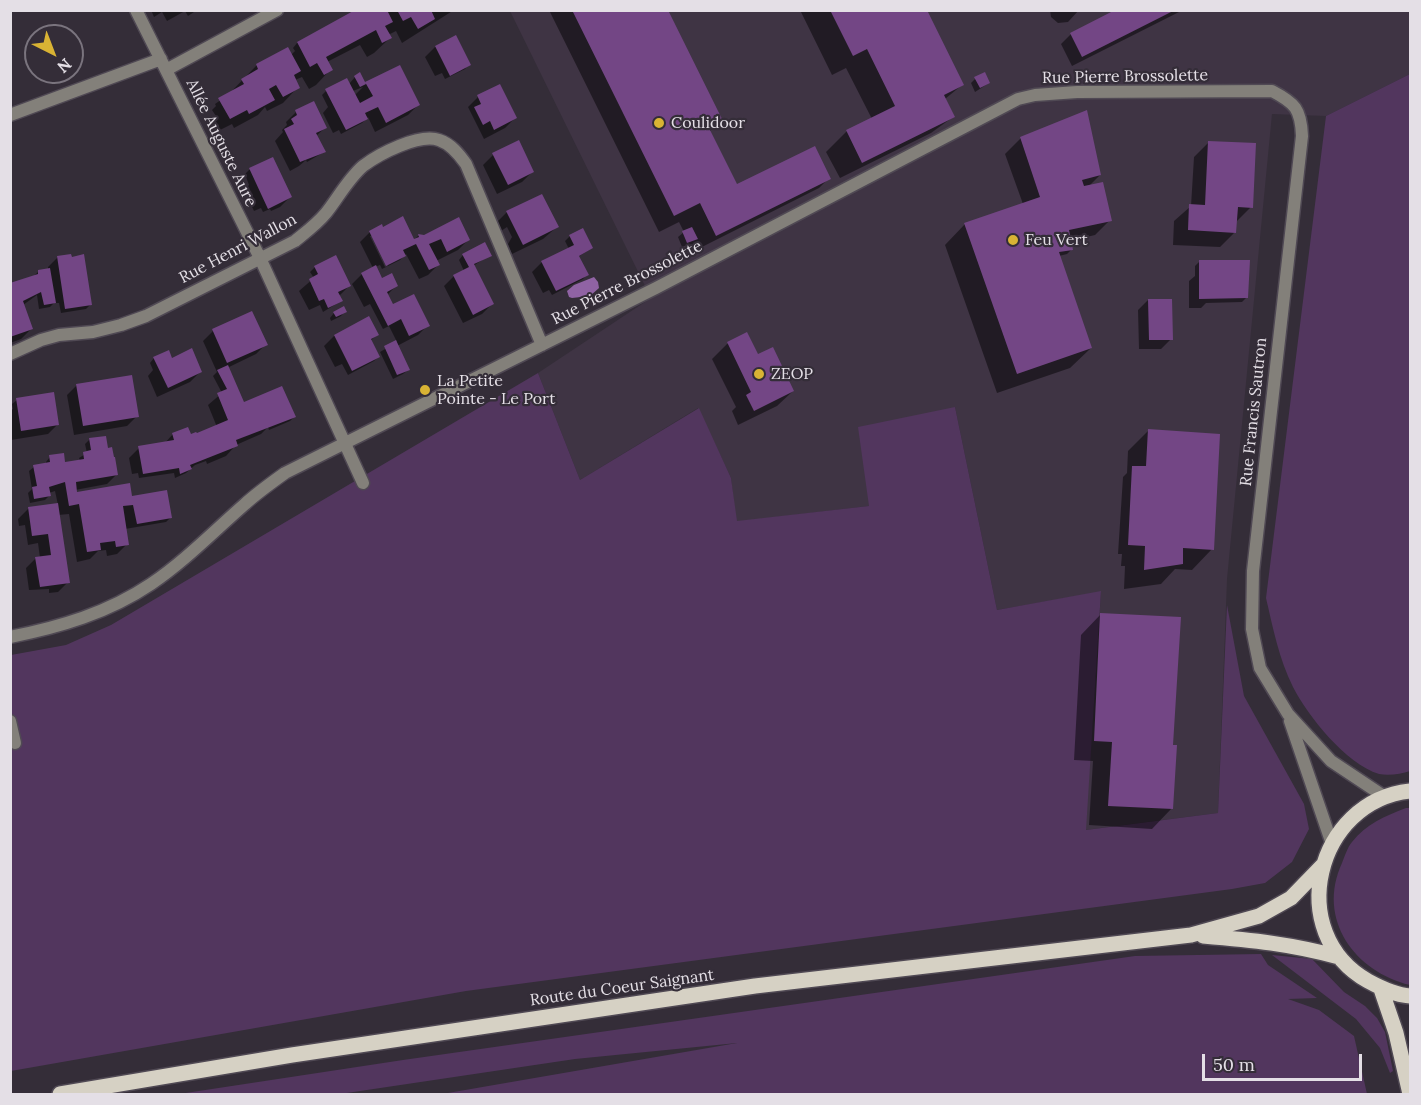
<!DOCTYPE html>
<html>
<head>
<meta charset="utf-8">
<style>
	body { margin:0 }
	#map { position:relative; width:1421px; height:1105px; overflow:hidden; background:#342d38; font-family:Lora,serif }
	canvas { display:block }
	.frame { position:absolute; inset:0; border:12px solid #e4dfe6; pointer-events:none }
	.north { position:absolute; left:24px; top:24px; width:60px; height:60px; box-sizing:border-box; background:#342d38; border:2px solid #7a747e; border-radius:50%; rotate:138deg; font-size:16px; font-weight:700; line-height:24px; text-align:center; color:#e4dfe6 }
	.north::after { content:''; display:block; margin:auto; width:21px; height:27px; background:#d9b334; clip-path:polygon(50% 0,100% 100%,50% 72%,0 100%) }
	.scale { position:absolute; left:1202px; top:1054px; width:160px; height:27px; box-sizing:border-box; border:3px solid #e4dfe6; border-top:0; padding-left:8px; font-size:18px; line-height:21px; white-space:nowrap; color:#e4dfe6; -webkit-text-stroke:4px #342d38; paint-order:stroke }
</style>
</head>
<body>
<div id="map">
<canvas width="1421" height="1105"></canvas>
<div class="frame"></div>
<div class="north">N</div>
<div class="scale">50 m</div>
</div>
<script>
const ctx = document.querySelector('canvas').getContext('2d');
ctx.lineJoin = 'round';
function fill(path, color) { ctx.fillStyle = color; ctx.fill(path, 'evenodd'); }
function stroke(path, color, width, dash) { ctx.strokeStyle = color; ctx.lineWidth = width; ctx.lineCap = dash ? 'butt' : 'round'; ctx.setLineDash(dash || []); ctx.stroke(path); }
function drawText(font, color, halo, rows, align = 'center') {
  ctx.font = font + ' Lora,serif'; ctx.lineWidth = 4.5; ctx.setLineDash([]); ctx.textBaseline = 'middle'; ctx.strokeStyle = halo; ctx.fillStyle = color; for (const [text, x, y, turn = 0] of rows) {
    ctx.save(); ctx.translate(x, y); ctx.rotate((+turn || 0) * Math.PI / 180); ctx.textAlign = isNaN(turn) ? turn : align; if (halo) ctx.strokeText(text, 0, 0); ctx.fillText(text, 0, 0); ctx.restore();
  }
}
fill(new Path2D(`
	M510,11H1410V74L1326,116L1272,114L1227,579L1218,813L1085,830L1101,592L997,610L955,407L869,506L736,522L731,478L698,408L580,480L538,373L651,298Z`), '#3f3444');
fill(new Path2D(`
	M1410,74V771C1401,774 1389,776 1379,774C1346,764 1308,716 1293,687C1279,659 1273,628 1266,598L1326,116Z
	M538,373L580,480L699,408L731,478L737,521L869,506L858,427L955,407L997,610L1101,591L1086,830L1218,813L1227,605L1244,696L1304,804L1309,829L1292,862L1265,883L1232,889L466,991L11,1071V655L66,645L111,625Z
	M1406,808H1410V985C1355,972 1316,919 1342,863C1345,856 1347,848 1352,842C1366,824 1385,816 1406,808Z
	M1261,954L1268,965L1317,998L1288,999L1319,1010L1354,1036L1367,1094H442L737,1043L575,1059L340,1094H179L403,1060L1135,956Z
	M1272,955L1312,959L1344,992L1365,1006L1377,1018L1385,1032L1393,1071L1390,1073L1380,1048L1356,1019Z`), '#52365e');
fill(new Path2D(`
	M594,277L598,282L599,288L590,296L572,298L569,297L567,291L574,285Z`), '#9063a4');
fill(new Path2D(`
	M151,10H197L188,16L185,11L167,21L162,12L154,17Z
	M358,10H454L402,43L396,31L388,35L390,38L374,53L367,57L360,45L327,62L331,69L316,85L309,89L302,77L295,80L298,87L283,103L267,111L265,107L258,115L234,128L232,124L214,133L208,123L216,116L212,110L216,106L215,104L228,95L256,66L288,49L291,55L295,51L293,48L297,43Z
	M549,10H667L721,120L709,132L736,186L829,178L819,188L694,251L690,244L682,247L678,237L684,232L679,222L659,232Z
	M800,10H925L962,85L945,99L953,117L931,133L840,178L826,152L847,131L872,119L846,68L832,75Z
	M1050,10H1079L1068,22L1058,23L1051,17Z
	M1120,10H1183L1072,66L1061,44L1071,34Z
	M455,37L469,64L465,69L445,79L442,73L435,76L425,57L435,47Z
	M399,67L418,105L408,115L375,132L368,117L362,123L341,134L339,130L333,133L323,113L328,107L322,95L326,91L349,84L355,77L365,84ZM363,87L355,95L353,91Z
	M975,79L989,83L975,92L971,83Z
	M478,97L515,118L505,128L484,139L468,107Z
	M296,112L325,128L316,136L324,152L307,162L306,160L299,166L290,171L275,141L283,132L282,130L287,125L286,122Z
	M1021,138L1100,175L1088,187L1110,220L1095,235L1070,241L1072,249L1067,254L1059,256L1091,348L1070,368L997,393L945,245L965,224L1023,204L1005,154Z
	M1209,142L1251,207L1235,223V232L1220,247L1173,245L1174,221L1191,206L1194,157Z
	M493,155L532,172L522,182L497,194L483,165Z
	M272,159L290,197L280,207L271,211L270,209L263,212L261,208L254,211L244,190L249,185L245,174L249,170Z
	M507,212L557,227L543,239L512,254L508,244L512,237L507,227L501,231L497,222Z
	M370,232L413,241L418,236L468,240L458,250L436,261L438,265L428,275L419,279L406,254L400,260L382,269L380,265L375,267L382,280L396,286L387,295L393,307L428,325L418,335L397,346L408,370L403,374L393,379L380,352L397,342L389,326L383,329L370,304L364,307L352,284L362,274L373,268L360,242ZM370,236H373L388,266L385,267Z
	M570,236L592,248L578,257L587,274L583,279L552,295L549,290L543,293L532,272L542,262L569,249L565,241Z
	M463,255H490L473,266L492,304L482,314L463,323L444,286L454,276L464,271L459,260Z
	M58,257L90,305L86,309L61,313L59,303H54L50,307L39,309L37,295L23,305L31,329L21,339L10,343V284L34,276L38,272L48,270V267Z
	M1199,262L1246,298L1242,302L1206,303L1201,308H1189V281L1195,276V266Z
	M315,267L349,286L339,296L341,301L323,312L320,305L309,310L299,291L314,278L310,272Z
	M1148,300L1171,339L1161,349H1139L1138,310Z
	M345,311L341,316L331,321L330,318L334,313Z
	M251,313L266,344L256,354L227,368L243,404L295,416L290,421L269,430L268,427L261,434L236,445L226,456L207,464L206,461L195,465L186,473L175,478L174,473L139,478L138,473L132,474L129,458L139,448L164,444L173,434L190,437L217,427L208,405L222,393L213,376L217,372L203,341L213,331Z
	M369,318L377,335L370,341L378,357L374,361L348,375L342,364L335,367L324,346L334,336Z
	M746,334L757,356L793,391L777,406L738,425L732,411L736,407L712,359L727,344Z
	M154,358L171,360L200,372L190,382L157,397L148,376L153,370L150,363Z
	M77,385L137,416L127,426L74,435L67,395Z
	M17,400L58,424L48,434L11,440L10,411L13,409L12,404Z
	M1148,431L1212,549L1192,570L1175,569L1161,584L1124,589L1125,566H1121L1122,554H1118L1123,477L1127,473L1128,451Z
	M90,439L106,447L117,474L107,484L75,490L76,493L131,498L171,517L166,522L125,529L127,544L117,554L107,556L106,550L98,551L90,559L77,562L69,514L58,515L68,582L58,592L49,593V589L29,590L26,568L36,558H40L38,543L28,545L25,525L19,526L18,519L28,509L58,505L55,491L49,493V496L45,500L30,503L28,493L32,489L29,471L34,467L46,465V462L50,457L64,464L80,461L79,458L87,453L85,444Z
	M1101,614L1172,808L1152,829L1089,825L1093,761L1074,760L1081,635Z`), '#0007');
fill(new Path2D(`
	M355,10H387L393,22L385,26L392,38L382,43L376,30L326,57L333,70L324,75L317,63L310,67L297,42Z
	M397,10H431L435,19L418,29L411,17L403,21Z
	M572,10H668L723,121L709,128L737,184L815,146L831,179L716,236L700,203L674,216Z
	M830,10H927L964,85L944,95L955,117L862,163L846,130L895,106L867,49L853,56Z
	M1115,10H1175L1082,57L1070,33Z
	M456,35L471,65L450,76L435,46Z
	M288,47L301,71L294,75L300,88L283,97L276,85L269,89L275,100L249,114L247,110L230,119L218,98L244,84L241,79L258,69L256,64Z
	M400,65L420,105L386,123L378,107L365,113L368,119L346,130L325,89L347,78L360,103L373,96L365,82Z
	M360,72L366,84L360,87L354,76Z
	M985,72L990,83L980,88L974,77Z
	M500,84L517,118L494,130L490,121L483,125L474,107L481,104L477,95Z
	M314,101L327,128L316,133L326,152L300,162L284,129L294,124L291,119L297,115L295,110Z
	M1087,110L1101,175L1082,180L1084,186L1103,182L1112,221L1069,230L1073,250L1059,252L1092,348L1017,374L964,223L1040,197L1020,137Z
	M519,140L534,172L508,185L492,153Z
	M1208,141L1256,143L1253,208L1238,207L1236,233L1188,230L1189,204L1205,205Z
	M273,157L292,197L268,209L249,168Z
	M542,194L559,227L523,245L506,211Z
	M403,216L414,239L419,237L418,234L424,235L459,217L470,240L447,252L441,239L429,244L440,265L429,270L416,244L403,250L406,256L386,266L369,231L382,224L383,227Z
	M692,227L698,239L687,243L682,231Z
	M583,228L593,248L579,256L589,275L556,291L541,261L574,245L569,235Z
	M485,242L492,256L474,264L494,304L473,315L453,275L469,267L462,254Z
	M71,254L72,257L84,254L92,305L65,309L57,256Z
	M336,255L351,286L338,292L343,301L328,308L324,299L319,301L309,279L318,274L314,266Z
	M1199,260H1250L1248,298L1199,299Z
	M376,265L382,278L392,273L398,286L387,292L393,304L414,294L430,326L409,336L401,319L388,326L361,273Z
	M50,268L56,303L44,305L41,292L23,301L33,329L10,337V283L38,274V270Z
	M1148,299H1172L1173,340H1149Z
	M344,306L347,312L336,317L333,312Z
	M252,311L268,345L227,363L212,329Z
	M369,316L379,335L371,339L380,357L352,371L334,335Z
	M747,332L758,354L773,347L794,391L754,411L746,395L751,392L727,342Z
	M396,340L410,370L397,375L384,346Z
	M192,348L202,372L168,388L153,357L169,350L172,358Z
	M228,365L244,402L282,386L296,417L236,440L238,446L190,465L192,469L180,474L179,468L143,474L138,446L174,440L172,433L188,427L191,434L196,432L197,433L228,420L217,393L227,389L217,370Z
	M132,375L139,417L83,426L76,384Z
	M54,392L59,425L21,431L16,398Z
	M1148,429L1220,434L1214,550L1183,548V564L1144,570L1145,546L1128,545L1132,466H1146Z
	M106,436L108,448L112,447L114,457H115L118,475L76,482L77,492L130,483L132,496L167,490L172,518L137,524L133,505L123,506L129,545L116,547L115,541L100,543L101,550L87,552L79,504L69,506L65,482L49,487L51,496L34,499L32,487L37,486L33,465L50,462L49,455L64,453L65,462L84,459L83,452L91,450L89,438Z
	M58,503L70,583L40,587L35,557L51,555L48,534L32,536L28,507Z
	M1100,613L1181,617L1173,745H1177L1173,809L1108,806L1112,742L1094,741Z`), '#734685');
const minor = new Path2D(`
	M136,10L260,258L363,483
	M166,70L277,10
	M10,115L161,59
	M10,354L41,340L59,335L93,332L121,325L146,316L295,241C306,232 317,224 326,213C338,198 348,179 363,166C379,154 419,133 439,140C451,144 459,154 466,164L542,345
	M10,637C60,627 108,613 151,584C185,561 214,531 245,504C257,493 271,483 285,473L656,288L1018,99L1035,95L1077,92L1272,91C1295,103 1301,109 1302,136L1253,571L1252,629L1260,668L1288,714L1331,761L1385,797
	M10,721L15,743
	M1290,721L1332,844`);
const primary = new Path2D(`
	M1410,791C1316,801 1283,933 1368,981C1381,988 1395,995 1410,996
	M1203,936C1252,940 1291,944 1339,957
	M1381,989L1396,1033L1410,1094
	M60,1094L292,1055L755,986L1191,935L1259,916L1291,898L1324,864`);
stroke(minor, '#504954', 15);
stroke(primary, '#504954', 18);
stroke(minor, '#83807a', 12);
stroke(primary, '#d6d1c4', 15);
for (const [x, y, r, color] of [
	[659,123,6,"#d9b334"],
	[1013,240,6,"#d9b334"],
	[759,374,6,"#d9b334"],
	[425,390,6,"#d9b334"]
]) { const dot = new Path2D(); dot.arc(x, y, r, 0, 2 * Math.PI); ctx.fillStyle = color; ctx.fill(dot); stroke(dot, '#342d38', 2); }
drawText('16px', '#e4dfe6', '#342d38', [
	["Rue Pierre Brossolette",1125,77,-1],
	["Allée Auguste Aure",221,143,64],
	["Rue Henri Wallon",238,249,-28],
	["Rue Pierre Brossolette",627,283,-27],
	["Rue Francis Sautron",1254,412,-84],
	["Route du Coeur Saignant",622,988,-8]
]);
drawText('16px', '#e4dfe6', '#342d38', [
	["Coulidoor",671,123],
	["Feu Vert",1025,240],
	["ZEOP",771,374],
	["La Petite",437,381],
	["Pointe - Le Port",437,399]
], 'left');
</script>
</body>
</html>
